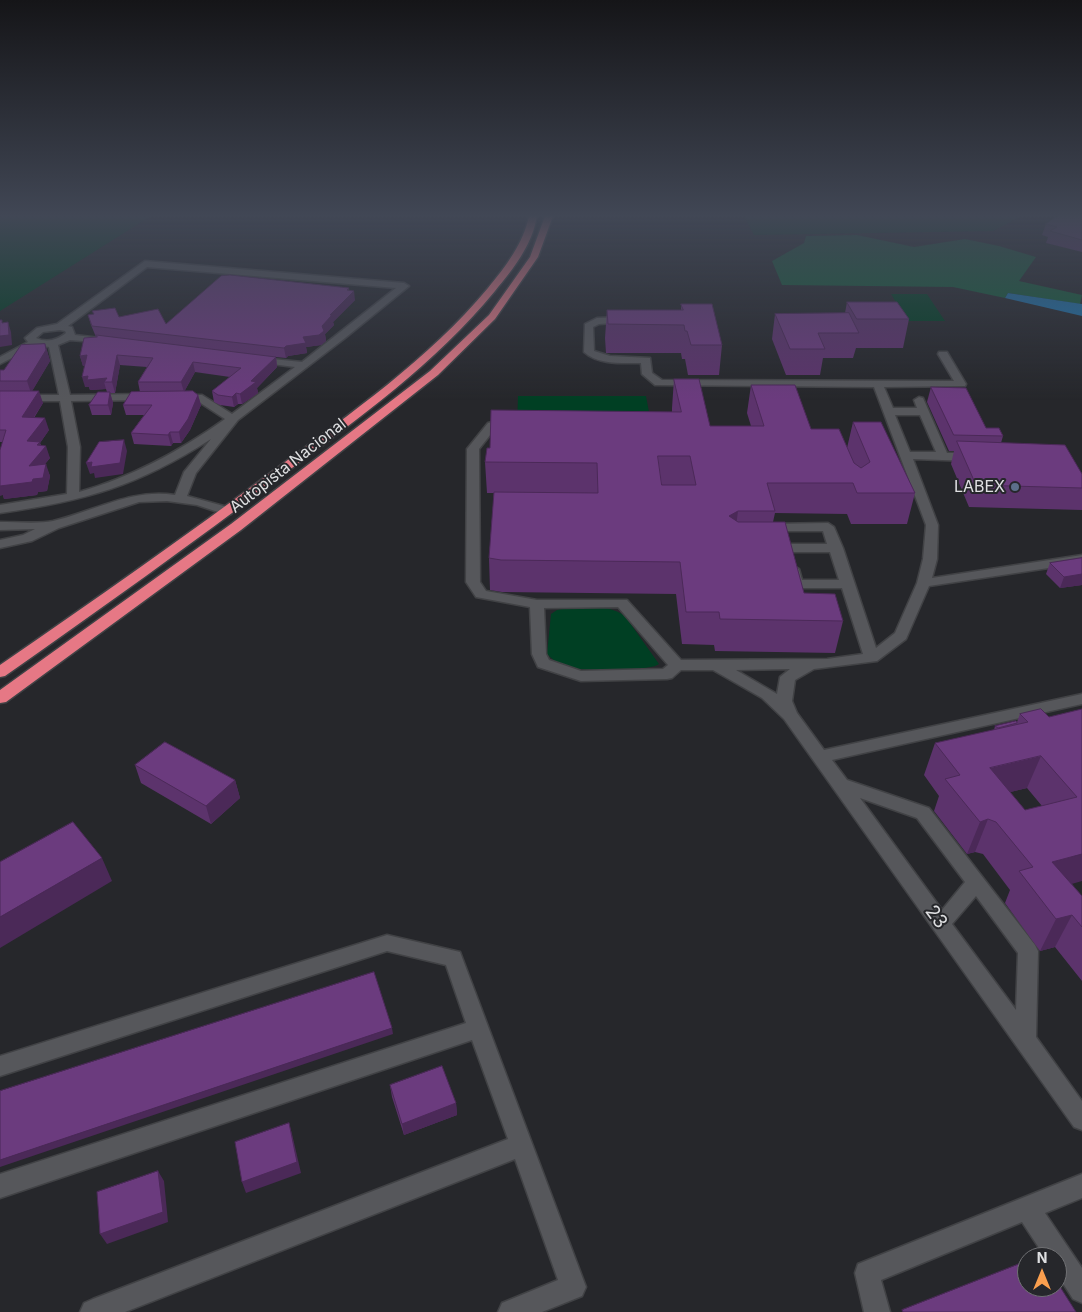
<!DOCTYPE html>
<html>
<head>
<meta charset="utf-8">
<style>
	body { margin:0 }
	#map { position:relative; width:1082px; height:1312px; overflow:hidden; background:#26272b; font-family:Inter,sans-serif }
	canvas { display:block }
	.north { position:absolute; left:1017px; top:1247px; width:50px; height:50px; box-sizing:border-box; background:#26272b; border:1px solid #707174; border-radius:50%; rotate:0deg; font-size:14px; font-weight:700; line-height:20px; text-align:center; color:#dfe0e2 }
	.north::after { content:''; display:block; margin:auto; width:18px; height:22px; background:#fa9f4e; clip-path:polygon(50% 0,100% 100%,50% 72%,0 100%) }
</style>
</head>
<body>
<div id="map">
<canvas width="1082" height="1312"></canvas>
<div class="north">N</div>
</div>
<script>
const ctx = document.querySelector('canvas').getContext('2d');
ctx.lineJoin = 'round';
function fill(path, color) { ctx.fillStyle = color; ctx.fill(path, 'evenodd'); }
function stroke(path, color, width, dash) { ctx.strokeStyle = color; ctx.lineWidth = width; ctx.lineCap = dash ? 'butt' : 'round'; ctx.setLineDash(dash || []); ctx.stroke(path); }
function drawText(font, color, halo, rows, align = 'center') {
  ctx.font = font + ' Inter,sans-serif'; ctx.lineWidth = 4; ctx.setLineDash([]); ctx.textBaseline = 'middle'; ctx.strokeStyle = halo; ctx.fillStyle = color; for (const [text, x, y, turn = 0] of rows) {
    ctx.save(); ctx.translate(x, y); ctx.rotate((+turn || 0) * Math.PI / 180); ctx.textAlign = isNaN(turn) ? turn : align; if (halo) ctx.strokeText(text, 0, 0); ctx.fillText(text, 0, 0); ctx.restore();
  }
}
fill(new Path2D(`
	M0,216H151L0,311Z
	M744,216H1022L993,231L754,235Z
	M891,294H927L945,321H907Z
	M518,396H646L652,428H517Z
	M567,608C586,608 608,604 625,616L659,664C649,672 580,671 566,667C559,665 553,660 547,654L551,614L557,610Z`), '#003f23');
fill(new Path2D(`
	M857,235L914,247L965,239L999,246L1036,257L1019,281L1082,295L1080,304L1008,293L1005,298L953,287L782,285L772,261L804,243L806,236Z`), '#125f3a');
fill(new Path2D(`
	M1008,293L1082,304V316L1005,298Z`), '#1d73ac');
const minor = new Path2D(`
	M145,261L404,283L409,286L345,338L238,420L196,473L187,496L231,508L233,511L231,514L227,515L197,505L167,501L139,502L59,528L32,541L0,548V540L23,535L35,529L0,530V522C16,522 39,524 53,521C95,511 132,488 175,495L184,472L211,439C138,486 85,501 0,513V505L67,494L68,447L60,401H0V395H59L49,347L37,345L0,364V357L28,342L25,338L37,328L57,324ZM147,267L396,288L302,362L252,357L251,359L252,361L256,362L295,367L232,414L202,395H175L174,397L175,399L196,400L225,419C180,451 132,477 79,492L80,447L71,401L148,400L153,397L148,394L70,395L58,345L70,340L108,343V339L75,335L72,327L68,326ZM60,330L65,331L66,333C57,340 47,343 36,338L43,332Z
	M626,317L631,320L629,322L599,324L593,327L594,351L610,356L650,358L652,373L662,380L954,381L938,354L939,352H947L966,384L965,386L884,387L893,408H917L914,400L919,397L923,398L947,453H971L977,457L971,461L913,459L938,525L937,559L932,578L1082,555V563L929,586L906,639L877,661L814,669L795,680L792,701L797,713L824,750L1082,694V704L832,760L847,780L929,808L1035,945L1038,951L1036,1037L1082,1101V1130L1074,1127L784,719L762,698L713,670H681L672,678L667,679L581,681L538,667L532,654L530,607L476,597L466,582L467,449L488,423L492,422L498,425L479,449L480,582L486,591L537,600H627L681,660L827,659L863,654L842,588H796L789,584L785,569L792,565L799,569L802,580H839L830,552H773L766,548L773,544H827L823,531H782L784,535L782,538H772L769,527L770,524L828,523L834,527L843,548L876,648L895,633L917,583L923,559L926,525L874,387L655,385L642,374L641,363C623,363 598,365 584,352L585,324L597,318ZM895,415H920L936,452H910ZM618,607L668,665L663,669L581,671L549,660L546,654L544,608ZM790,669L780,677L777,694L736,670ZM860,798L917,818L965,882L942,910ZM976,896L1018,953L1016,1010L952,924Z
	M387,935L460,952L586,1287L582,1296L542,1312H498L502,1303L558,1280L515,1159L125,1312H80L84,1303L93,1299L508,1139L472,1040L0,1198V1174L466,1023L446,965L387,951L0,1076V1056Z
	M1082,1174V1198L1045,1213L1082,1268V1303L1073,1299L1057,1274V1257H1045L1022,1222L881,1280L890,1312H864L855,1273L858,1264Z`);
const highway = new Path2D(`
	M529,216H537C532,246 513,269 495,291C435,364 359,418 284,474C193,543 99,610 5,676L0,677V665C93,601 186,536 277,468C351,413 428,360 488,288C506,266 523,244 529,216Z
	M545,216H553L538,257L495,319L438,375L241,530L6,702L0,703V690L231,524L430,371L489,315L530,257Z`);
stroke(minor, '#414245', 3);
stroke(highway, '#414245', 3);
fill(minor, '#56575b');
fill(highway, '#e67885');
fill(new Path2D(`
	M1082,216V252L1046,243L1048,237L1042,235L1046,224Z
	M349,288V290L355,300L333,322L334,325L325,334L326,341L321,345L306,347L307,353L288,356L286,358L276,357L277,367L257,388L258,393L242,404H238L234,407L220,405L214,402L212,391L230,377L195,372L184,392L198,395L201,405L190,430L181,443H173L171,446L134,444L131,433L144,415H126L123,405L140,392L138,382L147,367L120,365L115,393H110L113,403L111,415H92L89,405L107,392L106,389L90,390L89,387H85V366H83L80,356L96,337L91,325L88,315L119,317L166,324Z
	M847,302L909,319L903,348H856L853,358H823L820,375H786L772,339L775,314L845,313Z
	M681,304L722,345L719,375H688L685,359H682L681,353H606L605,338L607,310H681Z
	M45,344L50,361L32,391L43,403L34,418L49,430L40,443L41,445L50,458L45,464L50,476L47,491L38,492L37,495L4,499L3,495L2,442H0V370H4Z
	M674,379L710,426H751L747,413L751,385L811,429L847,448L853,422L915,493L907,524H851L847,514L775,513L773,522L804,593L843,621L835,653L715,651L714,645L682,644L676,594L502,592L490,590L489,558L494,493H487L485,462L490,448L672,412V408Z
	M931,387L986,428L1003,436L1001,443L1082,474V510L969,507L951,464L954,451H949L927,402Z
	M1082,558V585L1060,588L1046,574L1050,563Z
	M1082,709L1072,884L1082,896V981L1055,947L1040,951L1005,903L1010,890L983,854L975,852L967,854L934,811L939,796L924,775L935,743L994,730L995,726L1017,722L1020,714L1049,717ZM1027,788L1042,806L1025,810L1010,792Z
	M135,765L235,780L240,798L211,824L141,783Z
	M390,1085L456,1103L457,1115L404,1135L392,1097Z`), '#5c336c');
fill(new Path2D(`
	M349,288L350,295L354,291L355,300L333,322L334,325L325,334L326,341L321,345L306,347L307,353L288,356L286,358L284,348L286,346L322,326Z
	M8,322L11,332L12,345L0,347V336Z
	M45,344L50,361L31,393L27,381Z
	M87,355L90,365L83,366L80,356Z
	M117,355L120,365L115,393L112,382Z
	M276,357L277,367L257,388L258,393L242,404L240,394L251,381Z
	M193,362L195,372L184,392L181,382Z
	M88,376L107,378L104,382L106,389L90,390L89,387H85L82,377Z
	M39,391L43,403L26,429L22,417Z
	M110,392L113,403L111,415L108,405Z
	M236,393L238,404L234,407L232,397Z
	M198,395L201,405L190,430L181,443L179,432Z
	M45,418L49,430L40,443L42,450L46,446L50,458L33,478L29,466L27,441Z
	M170,432L173,443L171,446L168,435Z
	M124,440L127,451L123,474L95,478L94,473L90,474L86,463Z
	M46,464L50,476L47,491L38,492L37,495L4,499L3,495L0,496V483L33,479Z
	M738,511L734,542L729,516Z
	M1082,574V585L1060,588L1064,577Z
	M1041,756L1027,788L978,800L990,768Z
	M235,780L240,798L211,824L206,806Z
	M988,819L975,852L967,854L980,822Z
	M1082,854V881L1037,894L1052,862Z
	M102,858L112,881L0,948V917Z
	M1072,915L1055,947L1040,951L1056,919Z
	M392,1028L393,1034L0,1167V1160Z
	M456,1103L457,1115L404,1135L402,1124Z
	M289,1123L292,1134L301,1173L246,1193L242,1182Z
	M158,1171L164,1181L168,1222L107,1244L100,1234Z`), '#4b2958');
const building = new Path2D(`
	M1058,216H1082V240L1050,231L1057,227L1046,224Z
	M230,275L349,288L347,290L354,291L330,315H332L322,326L324,331L319,335L303,337L306,343L286,346L284,348L92,326L88,315L94,314L92,311L115,308L119,317L158,309L166,324L221,276Z
	M847,302H897L909,319H857Z
	M681,304H712L722,345H691L687,331H685L684,325L608,324L607,310H683Z
	M849,313L859,333H818L825,349H790L775,314Z
	M0,320H2V323L8,322L9,335L0,336Z
	M96,335L276,357L251,381L256,382L240,394L236,393L232,397L218,395L212,391L241,368L193,362L181,382H138L153,358L117,355L112,382H104L107,378L87,380L88,376L82,377L87,355L80,356L84,338L97,337Z
	M45,344L46,350L27,381H0V370H4L21,345Z
	M674,379H699L710,426H764L751,385H795L811,429H839L854,463L861,468L870,462L853,422H881L915,493H857L853,483H767L775,511H738L729,516L738,522H785L804,593L835,594L843,621L720,619L719,612H686L680,562L501,560L489,558L494,492L598,493L597,463L485,462L487,448H490L491,410L681,412ZM658,456H690L696,485H662Z
	M931,387L966,388L986,428H999L1003,436L954,435Z
	M0,391H39L22,417L45,418L27,441L40,442L37,445L46,446L29,466L46,464L43,478L33,479L32,482L0,486V450L6,430H0Z
	M193,391L198,395L188,419L179,432H170L168,435L131,433L152,405H123L131,392Z
	M98,392H110L108,405H89Z
	M124,440L120,463L91,467L92,462L86,463L99,442Z
	M957,441L1065,445L1082,474V488L976,485L957,442Z
	M1082,558V574L1064,577L1050,563Z
	M1041,709L1049,717L1082,709V854L1052,862L1082,896V927L1072,915L1056,919L1019,871L1033,867L996,822L988,819L980,822L945,779L960,775L935,743L1028,722L1020,714ZM1041,756L1077,797L1025,810L990,768Z
	M1016,721L1017,722V723L998,728L995,726Z
	M165,742L235,780L206,806L135,765Z
	M73,822L102,858L0,917V862Z
	M374,972L392,1028L0,1160V1091Z
	M442,1066L456,1103L402,1124L390,1085Z
	M289,1123L297,1162L242,1182L235,1142Z
	M158,1171L163,1212L100,1234L97,1192Z
	M1027,1261V1287H1057V1282L1076,1312H903L902,1310Z`);
fill(building, '#6b3b7e');
stroke(building, '#4b2958', 1);
const sky = ctx.createLinearGradient(0, 0, 0, 400);
sky.addColorStop(0, '#151518');
sky.addColorStop(0.54, '#414755');
sky.addColorStop(1, '#41475500');
ctx.fillStyle = sky;
ctx.fillRect(0, 0, 1082, 400);
for (const [x, y, r, color] of [
	[1015,487,5,"#5c6f8a"]
]) { const dot = new Path2D(); dot.arc(x, y, r, 0, 2 * Math.PI); ctx.fillStyle = color; ctx.fill(dot); stroke(dot, '#26272b', 2); }
drawText('16px', '#dfe0e2', '#26272b', [
	["Autopista Nacional",288,466,-38]
]);
drawText('16px', '#dfe0e2', '#26272b', [
	["LABEX",1005,487]
], 'right');
drawText('19px', '#dfe0e2', '#26272b', [
	["23",936,917,54]
]);
</script>
</body>
</html>
